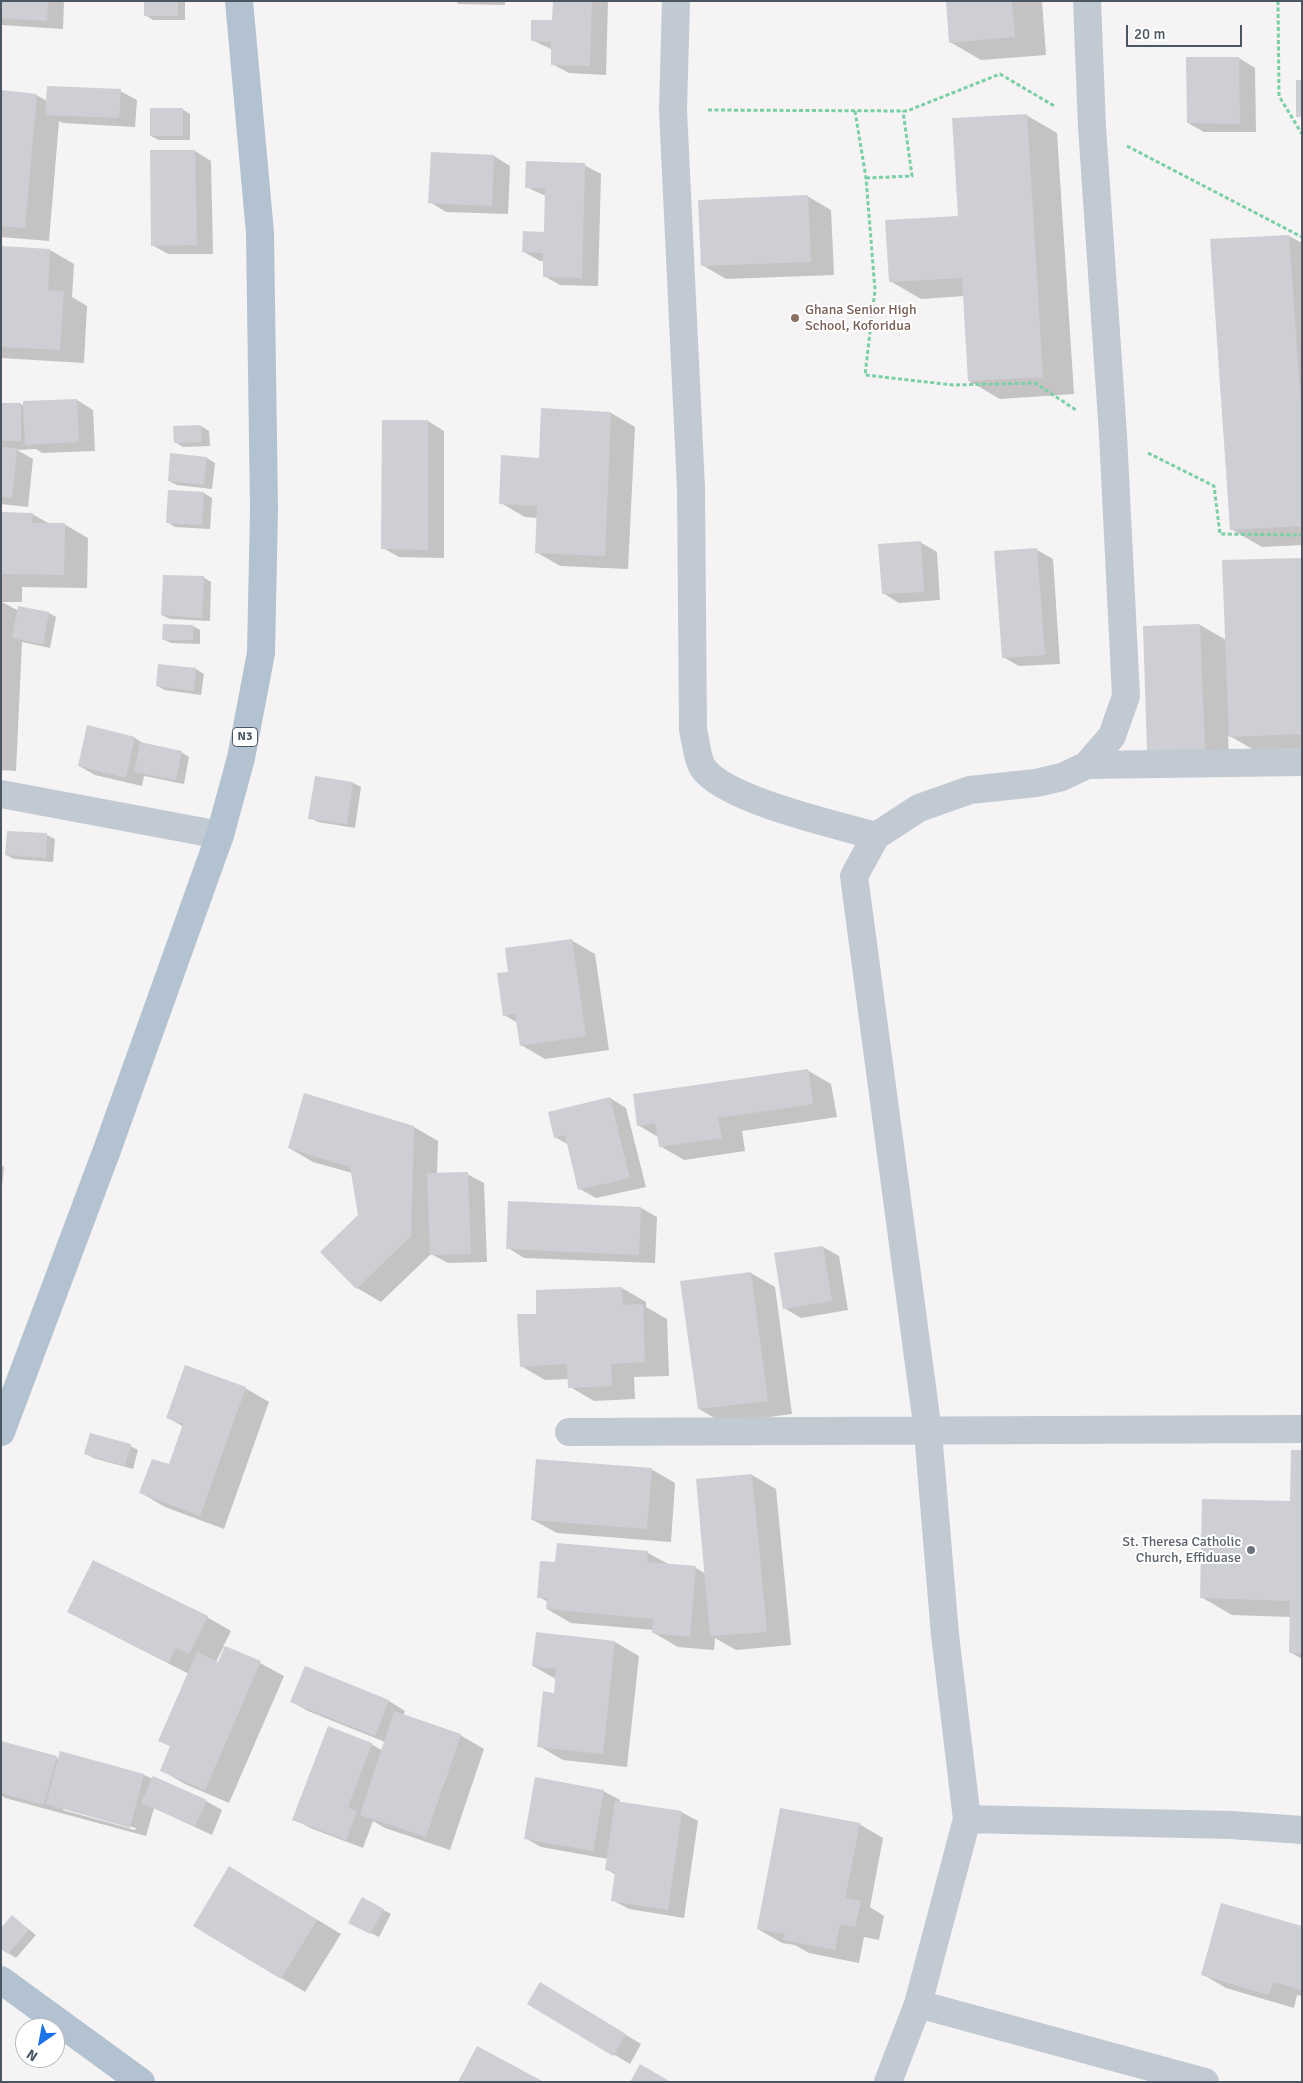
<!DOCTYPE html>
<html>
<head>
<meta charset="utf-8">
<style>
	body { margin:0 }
	#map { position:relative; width:1303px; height:2083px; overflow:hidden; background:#f5f3f3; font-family:Signika,sans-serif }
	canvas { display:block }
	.frame { position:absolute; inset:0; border:2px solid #4a5661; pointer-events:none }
	.north { position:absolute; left:15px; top:2018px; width:50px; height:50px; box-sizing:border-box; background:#fff; border:1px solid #b7bbc0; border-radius:50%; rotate:213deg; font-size:14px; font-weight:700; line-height:20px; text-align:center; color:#4a5661 }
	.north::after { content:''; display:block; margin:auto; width:18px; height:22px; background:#1a73e8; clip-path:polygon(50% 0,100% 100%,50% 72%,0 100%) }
	.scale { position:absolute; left:1126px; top:25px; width:116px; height:22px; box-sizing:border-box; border:2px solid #4a5661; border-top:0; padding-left:6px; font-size:15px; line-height:18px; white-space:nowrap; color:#4a5661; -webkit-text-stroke:4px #fff; paint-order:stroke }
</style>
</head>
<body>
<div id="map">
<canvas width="1303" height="2083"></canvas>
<div class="frame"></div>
<div class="north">N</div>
<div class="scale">20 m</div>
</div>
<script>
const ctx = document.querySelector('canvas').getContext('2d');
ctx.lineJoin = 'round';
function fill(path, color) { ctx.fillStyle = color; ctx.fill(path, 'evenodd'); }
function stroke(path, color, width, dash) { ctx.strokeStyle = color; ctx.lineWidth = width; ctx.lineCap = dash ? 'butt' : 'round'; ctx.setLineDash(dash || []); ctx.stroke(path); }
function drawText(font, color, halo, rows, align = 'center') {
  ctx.font = font + ' Signika,sans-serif'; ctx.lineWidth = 4; ctx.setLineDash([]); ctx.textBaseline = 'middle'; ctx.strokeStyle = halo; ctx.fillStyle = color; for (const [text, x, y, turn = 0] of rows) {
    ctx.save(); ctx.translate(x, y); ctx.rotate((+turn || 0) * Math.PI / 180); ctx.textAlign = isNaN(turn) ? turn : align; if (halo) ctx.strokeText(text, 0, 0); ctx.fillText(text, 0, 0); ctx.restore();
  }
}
fill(new Path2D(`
	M1,1H64L63,29L1,25Z
	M145,1H185V20H153L145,15Z
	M455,1H505V5L459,4Z
	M554,1H608L606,75L569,73L552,64L553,50L532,40L554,21Z
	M947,1H1042L1046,55L981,60L950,42Z
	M1188,58H1239L1255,68L1256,132H1204L1188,123Z
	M120,91L137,100L135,127L63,123L59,121L49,241L1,237V92L36,95L47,101Z
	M182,109L190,114V140H159L151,136Z
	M1026,115L1057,133L1074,394L1000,399L969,381L964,296L921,299L890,281L959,218Z
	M195,151L211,161L213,254H168L152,245Z
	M494,156L510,166L508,214L446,212L430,202Z
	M584,165L601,174L598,286L560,285L544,276V261H540L524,252L545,233L546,196L526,187Z
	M807,196L831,210L834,275L726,279L702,265Z
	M1289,236L1302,243V545L1262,547L1231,529L1212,240Z
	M1,247L50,250L74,264L72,297L87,306L84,363L1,358Z
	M77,400L93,410L95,451L42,453L36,449L17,450L33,459L28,507L1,504V404H21L24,406Z
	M611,413L635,427L628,569L560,566L536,552L537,518L525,517L501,503L540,459Z
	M428,421L444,431V558L399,557L383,548Z
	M201,426L209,431L210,446L183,447L175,442Z
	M207,458L215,463L212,489L177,485L169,481Z
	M170,491L204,493L212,498L210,529L175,527L167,522Z
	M1,514H32L50,524H64L88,538L87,588L22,587V602H2L19,611L49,613L56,617L50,648L22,642L16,771L1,770Z
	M920,542L937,552L940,600L899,603L883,593Z
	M1037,550L1053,559L1060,664L1019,666L1003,657Z
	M1302,560V748L1254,750L1228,735L1229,762L1173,764L1144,627L1200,625L1226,640Z
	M203,577L211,582L210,621L170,619L162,615Z
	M193,626L200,630V644L171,643L163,639Z
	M196,669L204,674L201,695L165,690L157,686Z
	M88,727L135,738L146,745L181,752L189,757L184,784L144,776L142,786L95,775L79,766Z
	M353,783L361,787L355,828L318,822L310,818Z
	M8,832L47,835L55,839L53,862L14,859L6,855Z
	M571,940L595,954L609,1050L545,1059L521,1045L518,1023L504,1015L509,973Z
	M807,1070L831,1084L837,1117L742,1131L745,1151L684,1160L660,1146L658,1137L638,1125Z
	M610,1098L626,1108L646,1187L596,1198L580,1189L569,1145L555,1137Z
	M414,1127L438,1141L437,1174H467L484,1183L487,1262L448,1263L431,1254L381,1302L357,1288L360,1215L352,1173L313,1162L289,1148Z
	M1,1165L4,1167L1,1196Z
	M641,1208L657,1217L655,1263L524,1258L508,1248Z
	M823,1247L839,1256L848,1310L801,1318L784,1308Z
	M751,1273L775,1287L792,1414L723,1423L699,1409Z
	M622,1288L646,1302V1307L667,1319L669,1376L634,1377L635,1399L594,1401L570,1387L569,1379L545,1380L521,1366L538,1315L537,1291Z
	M245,1388L269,1402L224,1529L165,1507L141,1493L170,1466L184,1427L168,1418Z
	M130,1446L138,1450L133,1469L93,1458L86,1453Z
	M1302,1451V1659L1290,1652L1291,1617L1232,1615L1201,1597L1291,1503Z
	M651,1469L675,1483L671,1542L557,1533L533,1520Z
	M752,1475L776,1489L791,1645L736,1650L715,1638L714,1650L678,1647L654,1633V1630L571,1623L547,1609L548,1602L539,1597L556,1564L648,1553L670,1565L696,1568L706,1574Z
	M68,1612L207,1617L231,1631L223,1647L260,1663L284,1676L229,1803L185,1784L161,1770L171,1747L160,1740L189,1674ZM223,1648H225L219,1663L216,1662Z
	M537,1633L615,1642L639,1656L627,1767L563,1760L539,1746L555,1694L556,1679L533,1666Z
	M306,1668L389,1701L405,1711L403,1716L460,1735L484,1749L450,1850L385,1828L373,1821L363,1848L310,1828L294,1819L371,1744L383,1751L385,1742L308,1711L292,1702Z
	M1,1744L59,1759L61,1753L144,1775L206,1801L222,1810L212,1835L154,1808L146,1836L5,1798L1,1795ZM63,1808L136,1828L135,1830L63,1810Z
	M603,1791L620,1800L619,1803L681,1812L698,1821L684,1918L629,1909L612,1900L616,1875L606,1869L608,1859L541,1847L525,1838Z
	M859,1824L883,1838L870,1907L884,1916L879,1940L864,1937L859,1963L809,1953L795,1945L782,1943L758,1929Z
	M253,1881L341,1934L305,1992L194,1926Z
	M363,1899L391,1914L379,1937L358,1927Z
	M12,1916L36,1935L16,1958L8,1953Z
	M1302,1927V1996L1297,1995L1294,2008L1226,1988L1202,1974Z
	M557,1993L641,2044L630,2064L529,2004Z`), '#0003');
fill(new Path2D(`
	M1,1H48L47,21L1,18Z
	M144,1H178V16H144Z
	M553,1H592L590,66L551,65V42L531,41V20H552Z
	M946,1H1012L1015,37L949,43Z
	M1186,57H1239L1240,124L1187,123Z
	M1296,80H1302V117H1296Z
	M47,86L121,89L119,118L45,115Z
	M1,90L37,94L25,228L1,226Z
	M150,108H183V136H150Z
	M1027,114L1043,377L968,381L962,278L889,282L885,220L958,216L952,118Z
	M150,150H195L197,245L151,246Z
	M431,152L494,155L492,206L428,203Z
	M526,161L585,163L582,278L543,277V253L522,252L523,231L544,232L545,188H525Z
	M808,195L811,262L701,266L698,200Z
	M1289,235L1302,418V526L1230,530L1210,239Z
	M1,246L50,249L48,290L64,291L60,350L1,347Z
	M77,399L79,442L25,445L23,401Z
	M1,403H21V441H1Z
	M541,408L611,412L605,556L535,553L537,506L499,504L501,455L539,458Z
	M382,420H428V550L381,549Z
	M201,425L202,442L174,443L173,426Z
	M1,447L17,448L12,498L1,497Z
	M170,453L207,457L204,485L168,481Z
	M168,490L204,492L202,525L166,523Z
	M1,512L33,513L32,523H65L64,575L1,574Z
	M921,541L924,592L882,594L878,544Z
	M1037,548L1045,655L1002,658L994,551Z
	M1302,558V734L1229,737L1222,560Z
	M163,575L204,576L202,618L161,615Z
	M18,606L49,612L43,644L12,638Z
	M163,624L193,625V640H162Z
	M1200,624L1205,749L1147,751L1143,626Z
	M158,664L196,668L194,691L156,686Z
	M87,725L135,737L126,778L78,766Z
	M140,742L182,751L176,780L134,772Z
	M315,776L353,782L347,824L308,819Z
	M7,831L47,833L46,858L5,855Z
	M572,939L586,1036L520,1046L515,1014L503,1016L497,973L508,972L505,948Z
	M808,1069L813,1104L718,1118L722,1138L659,1147L655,1123L637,1126L633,1094Z
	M304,1093L414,1126L411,1236L356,1289L320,1252L358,1215L350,1167L288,1148Z
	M610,1097L630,1178L578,1190L565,1135L554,1138L548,1112Z
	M468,1172L471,1254L430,1255L427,1173Z
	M508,1201L641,1207L639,1255L506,1249Z
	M823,1246L832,1301L783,1309L774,1253Z
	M751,1272L768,1401L698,1409L680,1281Z
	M622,1287L623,1305L643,1304L645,1362L611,1364L612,1386L568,1388L567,1364L520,1367L517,1314H536V1290Z
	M185,1365L246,1387L200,1516L139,1493L152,1459L169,1464L183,1424L166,1418Z
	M90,1433L131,1444L125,1466L84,1454Z
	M1291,1450H1302V1653H1289L1290,1601L1200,1598L1202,1499L1290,1501Z
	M536,1459L652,1468L647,1529L531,1520Z
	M752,1474L767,1632L710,1636L696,1479Z
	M557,1543L648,1551L647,1562L696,1566L690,1637L652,1633L653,1619L546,1609L547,1598H537L540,1561L555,1562Z
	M93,1560L208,1616L189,1654L176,1648L168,1663L67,1612Z
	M536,1632L615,1641L603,1754L537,1747L543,1691L554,1693L556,1669L532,1666Z
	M225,1646L261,1661L205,1790L160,1771L170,1746L158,1741L197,1652L218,1662Z
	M305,1666L389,1700L375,1736L290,1702Z
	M394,1711L461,1734L426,1837L360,1815Z
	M328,1726L372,1743L348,1807L357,1811L346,1840L292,1820Z
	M1,1741L57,1756L44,1805L1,1793Z
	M60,1751L144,1774L130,1828L46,1804Z
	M153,1776L207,1800L195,1826L141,1803Z
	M535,1777L604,1790L593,1851L524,1839Z
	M615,1801L682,1811L668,1910L611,1901L615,1872L605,1870Z
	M780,1808L860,1823L845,1898L861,1901L855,1927L840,1924L835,1950L783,1940L785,1934L757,1929Z
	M229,1866L317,1920L281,1979L193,1926Z
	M362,1897L384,1909L370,1934L348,1923Z
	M1221,1903L1302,1926V1990L1273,1982L1269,1995L1201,1975Z
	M12,1915L29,1930L8,1954L1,1949V1928Z
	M540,1982L626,2034L613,2056L527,2004Z
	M477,2046L544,2082H458Z
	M640,2064L671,2082H630Z`), '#cdcfd5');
stroke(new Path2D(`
	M1278,1L1279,96L1302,134
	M708,110L907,111L1000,74L1056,107
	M855,111L866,178L875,290L865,375L953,385L1035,383L1076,410
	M1127,146L1302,237
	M866,178L912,176L903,111
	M1148,453L1214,486L1220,534L1302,535`), '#7ad0a6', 3, [4, 2.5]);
stroke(new Path2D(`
	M676,1L673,110L691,488L693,730C696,741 697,759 703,768C725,800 837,825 876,836
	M1087,765L1302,762
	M1,794L220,835
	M569,1432L1302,1429
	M967,1819L1231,1825L1302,1830
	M918,2004L1205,2082
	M888,2082L918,2004L967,1819L945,1635L928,1432L854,876L876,836L919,808L970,790L1036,783L1062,777L1087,765L1112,736L1126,696L1113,435L1092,127L1087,1`), '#c1cad2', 28);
stroke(new Path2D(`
	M1,1432L107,1150L220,835L241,758L261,653L264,509L260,233L239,1
	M1,1980L141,2082`), '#b3c2d1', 28);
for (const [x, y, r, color] of [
	[795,318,5,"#8d6e63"],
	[1251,1550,5,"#6b7280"]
]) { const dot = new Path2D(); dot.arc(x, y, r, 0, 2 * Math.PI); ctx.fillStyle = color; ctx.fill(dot); stroke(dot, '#fff', 2); }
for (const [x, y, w] of [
	[245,737,25]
]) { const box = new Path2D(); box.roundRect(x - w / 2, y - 9.5, w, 19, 4); ctx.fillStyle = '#fff'; ctx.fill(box); stroke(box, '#4a5661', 1); }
drawText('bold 12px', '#4a5661', null, [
	["N3",245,737]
]);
drawText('14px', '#785e54', '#fff', [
	["Ghana Senior High",805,310],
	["School, Koforidua",805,326]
], 'left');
drawText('14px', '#5b616d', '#fff', [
	["St. Theresa Catholic",1241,1542],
	["Church, Effiduase",1241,1558]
], 'right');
</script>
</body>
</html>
